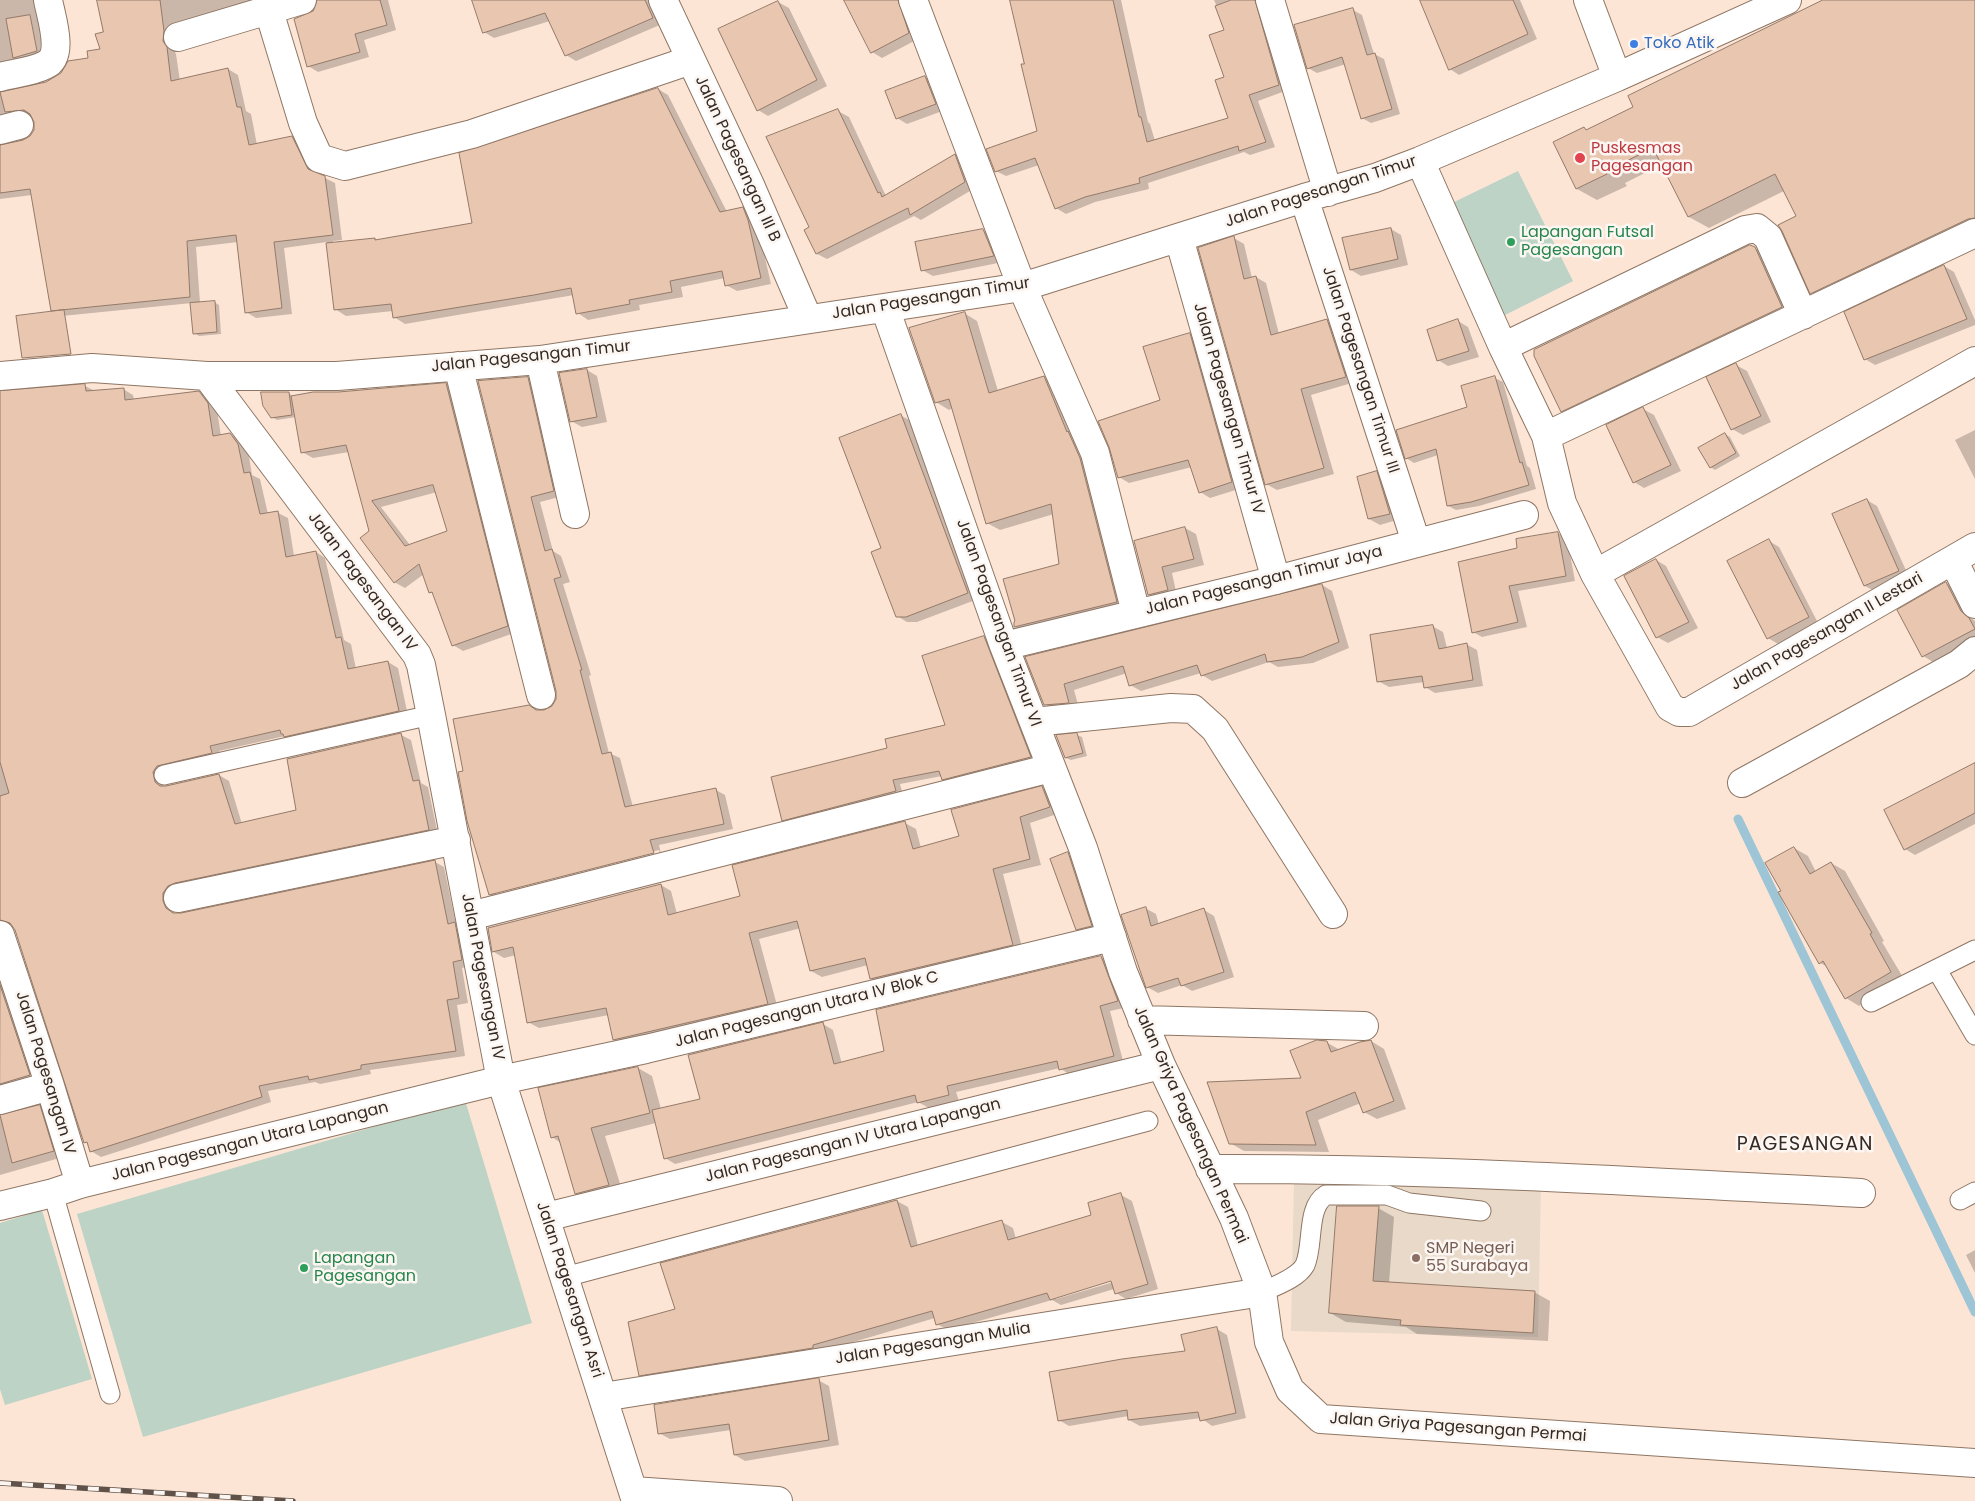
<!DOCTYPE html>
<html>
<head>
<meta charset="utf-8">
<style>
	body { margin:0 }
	canvas { display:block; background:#fce5d5 }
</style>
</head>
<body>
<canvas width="1975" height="1501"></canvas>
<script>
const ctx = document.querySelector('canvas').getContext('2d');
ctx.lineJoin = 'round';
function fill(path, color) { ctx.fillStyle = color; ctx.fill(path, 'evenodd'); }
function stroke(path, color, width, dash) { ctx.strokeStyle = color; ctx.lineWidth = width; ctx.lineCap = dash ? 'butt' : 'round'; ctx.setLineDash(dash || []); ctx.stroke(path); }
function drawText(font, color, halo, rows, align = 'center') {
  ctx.font = font + ' Poppins,sans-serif'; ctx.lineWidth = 5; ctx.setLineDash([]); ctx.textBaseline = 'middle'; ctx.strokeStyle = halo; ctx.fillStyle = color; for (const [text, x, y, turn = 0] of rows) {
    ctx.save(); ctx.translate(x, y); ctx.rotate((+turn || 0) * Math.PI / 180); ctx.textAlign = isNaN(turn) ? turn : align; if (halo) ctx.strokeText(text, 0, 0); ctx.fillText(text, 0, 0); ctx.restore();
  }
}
fill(new Path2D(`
	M1294,1179L1541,1184L1538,1337L1291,1331Z`), '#e9d9c8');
fill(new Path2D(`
	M1518,171L1573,281L1505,315L1450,204Z
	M465,1100L532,1323L143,1437L77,1214Z
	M42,1210L92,1379L5,1405L0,1389V1223Z`), '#bdd3c6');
fill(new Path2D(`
	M0,0H35L47,57L0,71Z
	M98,0H252L172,25L174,37L173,48L176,54L180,81L228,69L238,75L246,111L251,114L257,145L291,137L302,143L317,174L335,183L342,240L333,241V243L375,239L378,241L474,224L658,89L668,95L727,212L742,208L753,215L758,227L771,284L737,291L726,285L725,278L681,287L683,297L639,305L640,310L588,320L578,313L574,295L405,324L394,317L393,311L346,316L335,309L327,242L284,248L292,314L256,318L246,312L238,242L196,247L200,303L214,302L219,305L221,334L199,336L194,333L192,303L62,316L52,310L32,195L0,199V146L30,137L35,130V121L32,115H26L0,124V93L47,83L90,59L102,50L105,32Z
	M318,0H388L396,30L364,40L369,57L318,72L308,66L314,12Z
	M474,0H659L662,24L576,61L566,55L550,21L494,38L484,32Z
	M845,0H909L918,39L882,58L872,52Z
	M1011,0H1121L1148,122L1150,124L1155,141L1229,119L1225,78L1263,34L1273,40L1288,90L1258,101L1275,147L1250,155L1244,152L1148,183L1149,189L1095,202L1066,214L1056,208L1039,165L1006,176L996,171L1039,132Z
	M1214,0H1261L1227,13L1217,7Z
	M1422,0H1520L1537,39L1459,75L1450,69Z
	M1826,0H1975V237L1832,304L1811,293L1797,217L1784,191L1709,228L1689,217L1663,164L1625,183L1627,186L1597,200L1577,189L1584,128L1588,131L1635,108Z
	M778,2L789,8L827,86L768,116L758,110Z
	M1353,10L1362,15L1374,54L1384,59L1400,114L1371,123L1362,118L1346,64L1317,73L1308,68Z
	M925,77L935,83L945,110L907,124L897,118Z
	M838,111L849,117L886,196L955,155L965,161L975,188L921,220L914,216L827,259L817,254Z
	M1391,229L1401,235L1408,265L1361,276L1351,270Z
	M983,230L993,236L1003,262L933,276L922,270Z
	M1234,238L1244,244L1252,278L1256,277L1266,283L1279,334L1327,321L1337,327L1355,382L1311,395L1334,474L1277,490L1266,484Z
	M1755,248L1776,260L1802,319L1583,423L1562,411Z
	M1944,266L1954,272L1975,320V325L1875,365L1865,359Z
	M964,313L977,321L998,391L1044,377L1056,384L1081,440L1129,609L1028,634L1015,627V623L1060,565L1054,514L1000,530L987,523L953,408L949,410L936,402Z
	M1458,321L1468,327L1479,357L1448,366L1438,360Z
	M1190,334L1200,340L1242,488L1210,498L1200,492L1192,467L1129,483L1119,477L1162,401Z
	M1736,365L1747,371L1771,422L1743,435L1732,429Z
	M587,370L597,376L607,422L582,427L571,421Z
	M527,378L537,384L563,496L540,502L553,551L561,556L570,582L563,584L591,675L589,676L609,753L620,758L633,807L716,790L725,795L733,829L659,845L662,858L500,900L490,894L465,772L538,711H546L553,707L557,700V692L479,382ZM659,850L660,853L496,895V892Z
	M1495,378L1503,382L1527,466L1530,468L1536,489L1479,506L1456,510L1448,506L1438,455L1414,463L1406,458L1469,408Z
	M446,384L456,390L517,632L463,651L453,645L434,594L430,592L424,574L405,588L394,582L370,531L349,452L313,458L302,452L296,417L277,420L272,417L288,393L293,396ZM437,492L448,532L410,545L381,507Z
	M85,386L95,391L123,389L133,395L134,400L199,392L209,398L217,410L221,436L230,434L240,440L248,450L252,475L260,479L268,514L278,513L288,518L294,556L316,552L325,558L344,640L351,644L356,669L388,662L398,668L408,716L294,741L285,736L219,751L221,758L163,777L162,784L165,787L219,775L229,781L242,824L297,811L401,735L411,740L421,783L428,787L438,835L172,908L175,914L181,915L435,862L444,867L456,924L464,929L471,965L462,968L468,1003L457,1005L465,1056L370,1070L371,1074L320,1084L315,1082L268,1091L271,1102L101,1157L91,1151L89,1144L85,1142L16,930L13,925H6L0,929V393Z
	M1643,409L1654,415L1681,471L1644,488L1634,482Z
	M900,415L911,421L978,599L917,622H907L897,616L883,549Z
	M1975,430V479L1955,440Z
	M1725,434L1730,437L1740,456L1715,470L1710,467Z
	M1376,473L1387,479L1400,519L1380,525L1369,519Z
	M1867,500L1877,506L1909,577L1876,592L1865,586L1834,515Z
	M1185,528L1196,534L1204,565L1172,573L1177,596L1159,600L1149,594L1135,542Z
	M1558,533L1567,538L1575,581L1518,591L1527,627L1482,637L1473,632L1519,549Z
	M1769,541L1779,547L1818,623L1778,644L1768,638Z
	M1656,560L1666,566L1698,628L1668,643L1657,637Z
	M1946,583L1957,589L1971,618L1975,621V640L1933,662L1923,656Z
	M1322,585L1332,591L1349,648L1313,663L1278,667L1269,662L1212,681L1202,675L1201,673L1141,691L1130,685L1127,673L1074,690L1079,708L1055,710L1045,704L1027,658Z
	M1432,626L1443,632L1447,648L1466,644L1477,650L1483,686L1435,693L1425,687L1424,682L1389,687L1378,681Z
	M984,638L991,642L1037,761L950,783L943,779L942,776L900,784L903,795L790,824L783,820L889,749L947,726Z
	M1077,735L1082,737L1087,756L1071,760L1066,758Z
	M1975,764V824L1915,855L1905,849Z
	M1042,788L1053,794L1060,813L1030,823L1041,865L1003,874L1023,951L881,985L871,978L868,965L822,977L811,971L801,928L759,939L778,1009L625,1046L614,1039L609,1015L539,1028L528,1022L516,955L504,958L494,952L661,885L671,891L677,914L741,897L905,823L916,829L921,848L961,837Z
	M1794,848L1808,856L1816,872L1831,863L1845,871L1884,941L1882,942L1904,979L1859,1006L1846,998L1828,967L1820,963L1782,891Z
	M1068,854L1078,860L1101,931L1087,935L1077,929Z
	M1145,908L1156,914L1159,925L1204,910L1214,916L1234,977L1192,991L1182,985L1158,993L1147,987Z
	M1101,957L1112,963L1128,1007L1110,1011L1123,1061L1070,1075L1060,1068L956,1092L959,1101L929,1108L918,1102L675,1164L665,1158L656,1123L605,1136L623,1193L591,1201L576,1193L561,1143L552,1137L638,1068L652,1076L661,1109L701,1100L823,1024L833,1030L842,1064L886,1052Z
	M0,963L39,1081L0,1093Z
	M1371,1041L1384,1049L1406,1109L1377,1119L1364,1112L1361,1103L1318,1120L1329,1152L1244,1151L1230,1143L1303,1080L1326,1042L1340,1050Z
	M39,1107L49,1112L63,1157L0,1175V1116Z
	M1121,1195L1132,1201L1158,1289L1126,1299L1116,1293L1114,1289L1061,1305L1052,1300L948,1330L937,1324L935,1318L823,1351L650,1381L640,1375L676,1309L897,1201L908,1207L918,1246L1002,1222L1013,1228L1016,1239L1093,1216ZM1117,1278V1281L1056,1299L1054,1297Z
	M1378,1208L1394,1217L1389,1283L1534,1292L1550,1301L1548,1341L1417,1334L1406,1327L1346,1322L1330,1313Z
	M1975,1250V1273L1966,1255Z
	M1217,1329L1227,1335L1246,1418L1212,1426L1201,1418L1140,1426L1129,1420V1416L1069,1426L1059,1420L1186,1353Z
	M818,1380L829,1386L839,1445L745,1461L735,1455L731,1430L670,1439L659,1433Z`), '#0003');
stroke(new Path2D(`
	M1738,819L1975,1312`), '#9ec5d6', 9);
const building = new Path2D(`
	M97,0H160L164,31L163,41L167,47L171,81L228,68L237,107H241L249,145L292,136L308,169L325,176L333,235L274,242L282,308L245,313L236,235L187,241L190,297L51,311L30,189L0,193V145L23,140L30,136L34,130V122L30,114L24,110L5,112L0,92L46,82L61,73L68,61L88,58L87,51L100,49L95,34L103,32Z
	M317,0H380L387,25L355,34L360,52L307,67L294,19L313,11Z
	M472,0H645L653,18L565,56L545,13L483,33Z
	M844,0H898L909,33L871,53Z
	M1010,0H1113L1139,117H1141L1147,142L1228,118L1215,80L1224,77L1209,35L1224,30L1215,6L1231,0H1255L1279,85L1249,95L1266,142L1239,151L1238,146L1139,178L1140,183L1085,197L1055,209L1035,158L995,172L986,149L1037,131L1021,64H1024Z
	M1420,0H1513L1528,34L1449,70Z
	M1823,0H1975V218L1968,219L1810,294L1782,231L1778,225L1796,216L1775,174L1688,217L1653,148L1606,171L1607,174L1576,189L1553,142L1584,127L1586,130L1633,107L1628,96Z
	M778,1L817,80L757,111L718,29Z
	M1353,8L1367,55L1375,53L1392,109L1361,119L1342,57L1307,69L1294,25Z
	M30,15L37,51L13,58L6,19Z
	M925,76L936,104L896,119L885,91Z
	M658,88L720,212L743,207L748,220L761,278L725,286L722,271L670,281L672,292L629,300L630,304L576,314L571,288L534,295L393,318L391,304L334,310L326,243L375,238V240L472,223L459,153Z
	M838,109L878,193L880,192L882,197L955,154L965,182L910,215L908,208L816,254L804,230L809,227L766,137Z
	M1391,228L1398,259L1350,270L1342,238Z
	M983,229L994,256L921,271L915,242Z
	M1234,236L1244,279L1256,276L1271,335L1327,319L1346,377L1301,389L1324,468L1265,485L1198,248Z
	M1750,245L1755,247L1782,307L1561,412L1534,356V350Z
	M1944,265L1967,319L1864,360L1844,312Z
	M215,301L217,332L193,334L190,303Z
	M64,310L71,354L22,358L16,316Z
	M965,312L989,393L1044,376L1067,432L1068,431L1080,458L1117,602L1014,627V622L1015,621L1003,579L1059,564L1051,504L986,524L949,399L935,403L909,328Z
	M1458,319L1469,351L1437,361L1427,330Z
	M1190,333L1232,482L1199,493L1188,460L1118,478L1109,447L1098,421L1160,400L1143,347Z
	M1736,363L1761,416L1731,430L1706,377Z
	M587,369L597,417L570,422L559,373Z
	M1495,376L1520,463L1522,462L1529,485L1471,502L1447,506L1436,449L1405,459L1396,430L1467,407L1461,386Z
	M528,377L554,491L531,497L545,551L552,549L561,577L554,579L582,670H580L602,754L611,752L625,807L716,788L724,824L650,840L654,853L489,895L467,821L458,772L463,771L453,719L529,705L536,710H544L552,706L556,699V691L478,381Z
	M446,383L508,626L452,646L432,592L429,593L419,564L394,583L360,538L369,531L346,445L301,453L291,396L313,392H338ZM433,485L447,531L405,546L372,501Z
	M85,384L86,391L124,388L125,400L199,391L208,403L213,436L230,433L238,444L244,473L250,472L260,514L278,511L286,557L316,551L336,638L341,637L348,669L388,661L399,711L284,737L283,734H281L280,730L210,746L212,753L157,766L153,772L155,782L160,786H166L219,774L235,824L296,810L287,759L401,733L413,781L419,780L429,830L175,883L168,886L163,893V901L166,908L173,913H181L435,860L448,924L455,922L462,960L453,962L459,998L447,1000L456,1051L361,1065V1069L309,1080L308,1076L259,1086L262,1097L90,1152L87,1142L84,1143L15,930L10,923L0,920V796L9,793L0,762V391Z
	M261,392H289L292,415L271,418L263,406Z
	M1643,407L1671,465L1633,483L1606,425Z
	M901,414L968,593L906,617H896L871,552L881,548L839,438Z
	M1725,433L1736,453L1710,468L1698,448Z
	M1377,471L1390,514L1368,519L1357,477Z
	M1867,499L1899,571L1864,586L1832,514Z
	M1185,527L1194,559L1162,567L1168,590L1148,595L1134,541Z
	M1558,532L1566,576L1509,586L1518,622L1472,633L1458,562L1517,548L1516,539Z
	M1769,539L1809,617L1767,639L1727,561Z
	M1656,559L1689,622L1656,638L1624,576Z
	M1946,582L1961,611L1969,618L1975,629L1922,657L1897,610Z
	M1322,584L1339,642L1302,657L1267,662L1265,654L1201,676L1197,665L1129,686L1123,666L1064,684L1069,703L1044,705L1025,657Z
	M1433,625L1439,649L1467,643L1473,680L1424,688L1422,676L1377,682L1370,635Z
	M984,636L1031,757L942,780L939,771L893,780L896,791L782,821L771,777L887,748L885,739L945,725L922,656Z
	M1077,733L1083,753L1065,758L1056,735Z
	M1975,763V813L1904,850L1884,810Z
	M1042,786L1050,807L1020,817L1030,859L993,869L1013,945L870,979L865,958L810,971L797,921L749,933L768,1004L613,1040L606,1008L527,1023L513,947L492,952L488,928L661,884L668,915L740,896L732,865L905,821L913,849L959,836L951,810Z
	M1794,847L1810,874L1831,862L1872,933L1870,934L1891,972L1845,999L1823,961L1819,964L1778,892L1781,891L1765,863Z
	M1068,852L1092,926L1076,930L1050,859Z
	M1146,907L1151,926L1204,908L1224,972L1181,986L1178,978L1146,988L1121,915Z
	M1101,956L1118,1001L1100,1006L1114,1056L1059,1070L1057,1061L947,1086L949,1095L917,1103L915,1095L664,1159L652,1110L700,1099L688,1055L823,1022L834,1064L884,1051L876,1010Z
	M0,985L30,1075L0,1084Z
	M1317,1040L1327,1041L1331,1052L1360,1042L1371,1040L1394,1101L1363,1113L1355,1092L1306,1112L1316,1145L1229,1144L1207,1082L1301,1078L1290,1051Z
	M638,1067L650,1113L591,1128L609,1185L575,1194L558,1136L551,1138L538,1088Z
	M40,1105L54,1151L12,1163L0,1115Z
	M1121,1193L1148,1284L1115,1294L1111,1281L1050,1300L1047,1293L936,1325L932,1311L813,1345V1348L639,1376L628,1322L675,1309L660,1263L897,1200L911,1247L1002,1220L1008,1240L1091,1215L1088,1203Z
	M1337,1206H1379L1373,1281L1535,1291L1533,1333L1400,1325L1401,1320L1329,1313Z
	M1217,1327L1236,1413L1200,1421L1198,1412L1128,1420L1127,1410L1058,1421L1049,1372L1122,1359L1185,1351L1181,1335Z
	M819,1378L829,1440L734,1455L729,1424L658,1434L654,1405Z`);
fill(building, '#e8c6b0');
stroke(building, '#947a69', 1);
const service = new Path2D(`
	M164,775L431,715
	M1937,970L1975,1035
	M1871,1002L1975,950
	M53,1193L110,1394
	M1960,1200L1975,1192
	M565,1277L1148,1121
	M1262,1292C1275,1286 1298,1278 1305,1265C1314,1245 1306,1207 1326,1195H1387L1409,1203L1481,1211`);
const minor = new Path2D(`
	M663,0L750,185L808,319
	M913,0L1022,287L1095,453L1136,613
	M1270,0L1328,192
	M1588,0L1617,77
	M269,11L303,123L319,158L345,166L472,134L691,60
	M178,37L302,0
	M0,77C14,73 32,72 45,65C65,56 51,17 48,0
	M0,130L19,125
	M1420,161L1503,347L1546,436L1562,503L1595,574L1670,707L1679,712H1689L1975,547
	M1304,198L1416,542
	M1179,238L1276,580
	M885,308L1004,646L1083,848L1123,972L1161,1065L1234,1218L1262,1292L1269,1342L1290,1390L1321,1419L1975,1463
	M1503,347L1745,230L1757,228L1768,237L1803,315
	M540,360L575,514
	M458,366L541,695
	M0,376L92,368L207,376L417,655L421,665L431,715L501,1080L636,1501
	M207,376H337L540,360L1022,287L1304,198L1375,178L1420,161L1617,77L1787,0
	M1546,436L1975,233
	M1953,560L1975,604
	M1595,574L1975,361
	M1004,646L1276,580L1524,515
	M1034,722L1171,708L1193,709L1215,729L1333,914
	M1742,783L1959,664L1975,651
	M178,898L456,840
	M470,916L1051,768
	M0,935L50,1086L80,1184
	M1142,1020L1364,1026
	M0,1100L50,1086
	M1210,1169C1427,1168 1644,1182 1861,1193
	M0,1206L53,1193L80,1184L501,1080L646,1049L1112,937
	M546,1217L1161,1065
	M603,1397L1262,1292
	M633,1491L778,1501`);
stroke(service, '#8f7664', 21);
stroke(minor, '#8f7664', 30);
stroke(service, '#fff', 19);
stroke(minor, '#fff', 28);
const rail = new Path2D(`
	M0,1483L293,1501`);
stroke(rail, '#605249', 5.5);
stroke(rail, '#fcf6f2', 4, [11]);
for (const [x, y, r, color] of [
	[1634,44,5,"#3f7fe0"],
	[1580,158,6,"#e0444e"],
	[1511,242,5,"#2e9e5b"],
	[1416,1258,5,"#8d6e63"],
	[304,1268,5,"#2e9e5b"]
]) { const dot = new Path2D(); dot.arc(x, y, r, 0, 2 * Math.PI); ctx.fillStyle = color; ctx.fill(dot); stroke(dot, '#fcf6f2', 2); }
drawText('16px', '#366cbe', '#fcf6f2', [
	["Toko Atik",1644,44]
], 'left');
drawText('16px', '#be3a42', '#fcf6f2', [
	["Puskesmas",1591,149],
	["Pagesangan",1591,167]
], 'left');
drawText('16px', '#352a23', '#fcf6f2', [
	["Jalan Pagesangan III B",737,159,65],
	["Jalan Pagesangan Timur",1321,192,-18],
	["Jalan Pagesangan Timur",931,299,-9],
	["Jalan Pagesangan Timur",531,357,-6],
	["Jalan Pagesangan Timur III",1360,370,72],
	["Jalan Pagesangan Timur IV",1228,409,74],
	["Jalan Pagesangan Timur Jaya",1264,581,-14],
	["Jalan Pagesangan IV",362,582,53],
	["Jalan Pagesangan Timur VI",998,623,70],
	["Jalan Pagesangan II Lestari",1827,632,-30],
	["Jalan Pagesangan IV",482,977,79],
	["Jalan Pagesangan Utara IV Blok C",807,1010,-14],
	["Jalan Pagesangan IV",45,1073,73],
	["Jalan Griya Pagesangan Permai",1190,1125,66],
	["Jalan Pagesangan IV Utara Lapangan",853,1141,-14],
	["Jalan Pagesangan Utara Lapangan",250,1142,-14],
	["Jalan Pagesangan Asri",569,1290,72],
	["Jalan Pagesangan Mulia",933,1344,-9],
	["Jalan Griya Pagesangan Permai",1458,1428,4]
]);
drawText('16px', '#27864d', '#fcf6f2', [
	["Lapangan Futsal",1521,233],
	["Pagesangan",1521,251],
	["Lapangan",314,1259],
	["Pagesangan",314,1277]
], 'left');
drawText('16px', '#785e54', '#fcf6f2', [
	["SMP Negeri",1426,1249],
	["55 Surabaya",1426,1267]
], 'left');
ctx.letterSpacing = '1px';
drawText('19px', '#352a23', '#fcf6f2', [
	["PAGESANGAN",1805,1145]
]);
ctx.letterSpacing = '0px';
</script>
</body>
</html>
